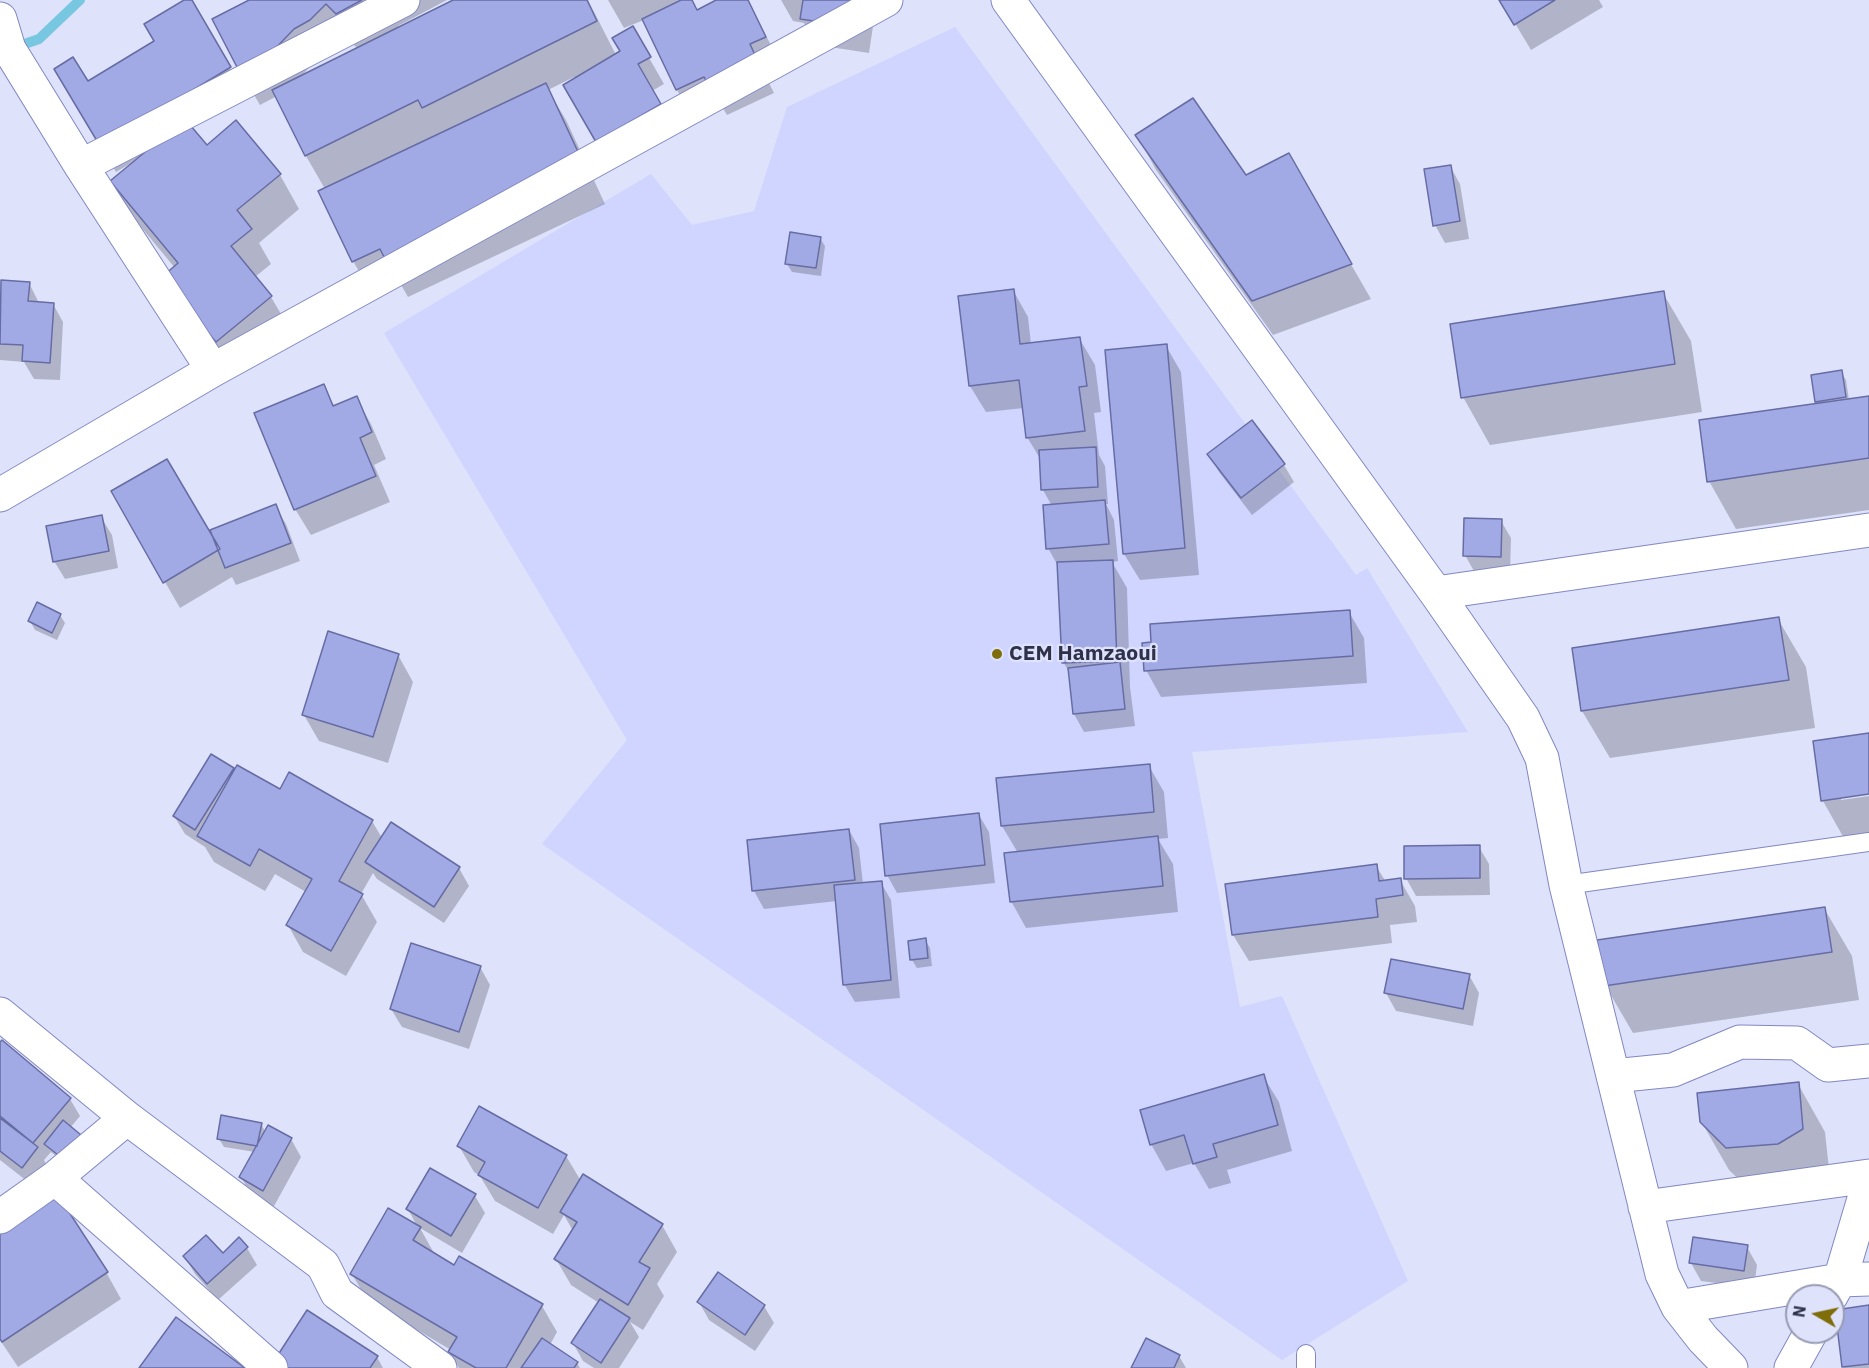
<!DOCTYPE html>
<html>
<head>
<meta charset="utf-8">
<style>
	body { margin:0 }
	#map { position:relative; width:1869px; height:1368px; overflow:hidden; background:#dee2fb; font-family:"IBM Plex Sans",sans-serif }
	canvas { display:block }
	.north { position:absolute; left:1785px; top:1284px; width:60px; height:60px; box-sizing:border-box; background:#dee2fb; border:2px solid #989bb4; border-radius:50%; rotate:279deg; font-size:16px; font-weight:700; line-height:24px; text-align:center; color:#2e3149 }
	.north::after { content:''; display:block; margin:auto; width:21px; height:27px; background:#7e6d09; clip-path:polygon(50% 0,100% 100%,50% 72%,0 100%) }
</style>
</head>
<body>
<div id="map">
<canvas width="1869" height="1368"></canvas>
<div class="north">N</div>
</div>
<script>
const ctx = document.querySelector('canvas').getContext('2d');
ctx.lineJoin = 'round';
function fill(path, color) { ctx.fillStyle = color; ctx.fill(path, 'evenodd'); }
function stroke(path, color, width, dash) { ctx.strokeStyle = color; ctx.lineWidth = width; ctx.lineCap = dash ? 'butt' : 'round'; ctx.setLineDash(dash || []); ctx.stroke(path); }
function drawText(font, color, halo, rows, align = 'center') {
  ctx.font = font + ' "IBM Plex Sans",sans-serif'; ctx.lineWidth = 4.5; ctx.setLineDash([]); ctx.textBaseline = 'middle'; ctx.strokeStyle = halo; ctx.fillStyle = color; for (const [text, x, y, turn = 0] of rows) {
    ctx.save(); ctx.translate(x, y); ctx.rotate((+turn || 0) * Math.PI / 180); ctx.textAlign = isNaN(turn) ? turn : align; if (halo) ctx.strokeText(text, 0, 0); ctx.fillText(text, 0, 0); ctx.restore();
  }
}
fill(new Path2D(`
	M955,27L1356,575L1367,568L1468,732L1192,752L1240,1007L1282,996L1408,1281L1282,1360L542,844L627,740L384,333L651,174L692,225L754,211L787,107Z`), '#cfd5ff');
fill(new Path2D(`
	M187,0H190L245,94L190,127L207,147L280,175L299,209L259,243L271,264L255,277L271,297L291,331L237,376L184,311L175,268L132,216L112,182L134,164L133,162L116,172L56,70L87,83L156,42Z
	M252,0H447L398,26L400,28L457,0H588L616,55L621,52L632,28L664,84L652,91L675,131L612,168L574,77L548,90L566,120L605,204L408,297L400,283L373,296L353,261L325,189L306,156L277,96L260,105L240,71ZM346,37L358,49L301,77L313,63Z
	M608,0H680V2L691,0L697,11L720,0H748L780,63L763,71L774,93L727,115L720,103L692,116L677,90L644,20L624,28Z
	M781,0H877L869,53L817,45L804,23L793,21Z
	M1501,0H1599L1603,7L1531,50Z
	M1137,135L1246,177L1288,155L1371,299L1273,335L1156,170Z
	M1450,166L1460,184L1469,239L1445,243L1435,225Z
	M820,238L825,246L821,276L792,272L787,264Z
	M29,283L39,303L53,304L63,322L60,380L34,379L24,362L0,360V309Z
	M1013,290L1028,317L1031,344L1079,338L1095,365L1101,412L1094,413L1099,455L1105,466L1108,504H1106L1114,520L1118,561L1112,562L1127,588L1130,687L1135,726L1084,732L1074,714L1070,674L1064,663L1058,566L1048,548L1052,506L1043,490L1041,460L1027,437L1024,408L986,412L970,386L960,297Z
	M1663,293L1691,341L1702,412L1490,445L1463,397Z
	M1166,346L1181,372L1199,575L1140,580L1124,554Z
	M1841,372L1846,380L1849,400L1869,397V510L1736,529L1709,481L1818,404L1817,402Z
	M323,386L335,407L356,398L371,424L386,459L374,465L390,502L311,535L295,509Z
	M1252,422L1284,465L1294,482L1252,515L1219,472L1209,454Z
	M167,461L222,556L275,506L286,524L300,561L236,585L232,577L180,608L113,492Z
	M101,517L112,535L118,568L65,579L54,561Z
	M1501,521L1511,538L1510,574L1475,573L1465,555Z
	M1349,612L1364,638L1367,683L1161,697L1146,670Z
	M60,615L65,623L57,640L35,630L30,621Z
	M1778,619L1806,667L1815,728L1610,758L1582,711Z
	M398,655L413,682L388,763L319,741L304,715Z
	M1869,734V793L1841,797V800L1869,796V846L1850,849L1823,801Z
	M1149,766L1164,792L1168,838L1158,839L1173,864L1178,912L1026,928L1011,901L1018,853L1002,826L998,780Z
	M233,770L234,773L280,791L372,821L382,838L459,868L469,886L444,923L377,879L373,873L361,894L377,922L346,976L303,952L288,925L306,892L275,874L265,891L214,862L205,847L185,834L174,816Z
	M979,815L989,832L995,883L897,893L887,875Z
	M849,830L859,848L863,884L881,883L891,900L900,998L855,1002L844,984L837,901L764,909L754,891L749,842Z
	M1479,847L1489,864L1490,895L1416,896L1406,878Z
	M1376,866L1386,882L1400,880L1415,906L1417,922L1390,925L1392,943L1249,961L1233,935L1227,885Z
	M1824,908L1852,956L1859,1000L1633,1033L1605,985Z
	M925,940L930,948L932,966L917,968L912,960L910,942Z
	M480,967L490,985L469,1049L402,1027L391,1009Z
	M1469,975L1479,993L1473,1026L1396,1011L1386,993Z
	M0,1045L70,1099L80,1116L70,1128L67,1165L51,1152L44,1160L47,1166L32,1185L0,1160Z
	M1263,1076L1279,1102L1292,1151L1227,1170L1231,1183L1209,1189L1194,1163L1166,1171L1151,1144Z
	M1798,1084L1825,1132L1830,1178L1755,1195L1729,1170L1701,1121Z
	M261,1124L266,1133L291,1139L301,1157L273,1208L251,1195L241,1177L255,1152L224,1147L219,1139Z
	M459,1146L566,1156L581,1181L662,1225L677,1252L657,1284L664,1296L643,1330L630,1322L639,1337L619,1368H594L583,1361L573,1343L599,1303L571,1285L556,1259L573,1231L564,1215L553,1234L495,1201L480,1176L474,1172Z
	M475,1196L485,1213L462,1253L420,1228L435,1255L455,1267L542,1306L557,1332L550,1345L577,1363L580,1368H459L450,1352L451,1350L367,1300L352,1274L418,1228L408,1209Z
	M0,1227L106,1272L121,1299L18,1367L0,1340Z
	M1747,1247L1757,1265L1754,1288L1701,1281L1691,1263Z
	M247,1248L257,1265L218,1300L195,1274L185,1257L223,1255Z
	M699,1302L764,1306L774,1323L755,1351L709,1320Z
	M1869,1307V1368H1844L1836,1312Z
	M1179,1356L1186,1368H1133Z
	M377,1357L383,1368H280Z`), '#0003');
stroke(new Path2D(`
	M13,48L39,39L80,0`), '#76c7df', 10);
const building = new Path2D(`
	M184,0H192L231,67L100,146L54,69L73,57L88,81L154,41L144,24Z
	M249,0H362L336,14L326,4L310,20L294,29L268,56L239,71L212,19Z
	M453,0H587L597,21L422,108L418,100L305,156L272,90Z
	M681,0H692L697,10L716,0H748L766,37L750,44L760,66L711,90L704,77L676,90L642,19Z
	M803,0H858L854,27L800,19Z
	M1499,0H1555L1514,25Z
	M633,26L651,57L638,64L661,104L596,142L563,85L620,51L612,38Z
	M546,83L586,169L387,263L380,249L352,262L318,191Z
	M1193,98L1246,175L1289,153L1352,264L1252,301L1135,135Z
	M185,119L207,145L236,120L281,174L237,210L252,229L231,246L272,296L216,342L162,277L178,263L110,181Z
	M1451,165L1460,221L1433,226L1424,169Z
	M790,232L821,237L816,268L785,264Z
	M1,280L30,282L28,301L54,303L50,363L22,361L23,345L0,344Z
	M1014,289L1020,344L1080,337L1087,386L1079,387L1085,431L1026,438L1019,380L969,386L958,296Z
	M1664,291L1675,364L1461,398L1450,324Z
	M1167,344L1185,548L1123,554L1105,350Z
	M1842,370L1846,397L1815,402L1811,375Z
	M324,384L333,406L357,396L372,432L360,438L376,476L294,510L254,413Z
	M1869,396V458L1707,482L1699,420Z
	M1252,420L1285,464L1241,498L1207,454Z
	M1096,447L1098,487L1041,490L1039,450Z
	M167,459L220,549L163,583L111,491Z
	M1105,500L1109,544L1046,549L1043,505Z
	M276,504L291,543L225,568L210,530Z
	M102,515L109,551L53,562L46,526Z
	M1464,518L1502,519L1501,557L1463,556Z
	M1113,560L1117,661L1062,663L1057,562Z
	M37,602L61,614L52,633L28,621Z
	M1350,610L1353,656L1144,671L1142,643L1151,642L1150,624Z
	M1779,617L1789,680L1581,711L1572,648Z
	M328,631L399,654L373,737L302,715Z
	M1120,662L1125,709L1073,714L1068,668Z
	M1869,733V794L1821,801L1813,741Z
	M211,754L234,768L195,830L173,816Z
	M1150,764L1154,812L1001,826L996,778Z
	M237,765L280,789L289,772L373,820L339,881L363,894L331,951L286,925L312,879L259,849L250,866L197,836Z
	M979,813L985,865L885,876L880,824Z
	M391,822L460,867L434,907L365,862Z
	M849,829L855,880L752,891L747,840Z
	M1158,836L1163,886L1010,902L1004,853Z
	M1480,845V878L1404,879V846Z
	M1377,864L1379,881L1401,878L1403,895L1376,899L1378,917L1232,935L1225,884Z
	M882,881L891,980L843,985L834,885Z
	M1825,907L1832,952L1604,986L1597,940Z
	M926,938L928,958L910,960L908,941Z
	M411,943L481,966L459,1032L390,1009Z
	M1391,959L1470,974L1463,1009L1384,993Z
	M2,1040L71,1098L33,1143L0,1116V1042Z
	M1264,1074L1278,1125L1213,1144L1217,1157L1193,1164L1184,1135L1150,1145L1140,1110Z
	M1799,1082L1803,1129L1778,1144L1726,1148L1700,1122L1697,1093Z
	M479,1106L567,1155L538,1208L478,1175L485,1162L457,1146Z
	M221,1115L262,1123L257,1146L217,1139Z
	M0,1118L38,1147L22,1168L0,1151Z
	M63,1120L81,1135L62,1158L44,1144Z
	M268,1125L292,1138L263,1191L239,1177Z
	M430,1168L476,1194L451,1236L406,1209Z
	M583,1174L663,1224L639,1262L650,1268L628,1305L554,1259L577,1222L560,1212Z
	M54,1189L108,1272L2,1342L0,1339V1225Z
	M388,1208L421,1227L413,1240L454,1265L459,1256L543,1304L506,1368H476L448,1352L457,1337L350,1274Z
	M206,1235L223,1253L239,1237L248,1247L207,1284L183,1256Z
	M1693,1237L1748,1245L1744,1271L1689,1263Z
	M718,1272L765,1305L745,1335L697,1302Z
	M600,1299L630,1318L601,1363L571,1343Z
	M1869,1305V1364L1842,1367L1835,1310Z
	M307,1310L378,1356L370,1368H285L274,1361Z
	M176,1317L245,1368H139Z
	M542,1338L578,1362L574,1368H521Z
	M1146,1338L1180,1355L1174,1368H1131Z`);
fill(building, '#a2aae6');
stroke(building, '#666ca4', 1.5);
const service = new Path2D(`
	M1566,885L1869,842
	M1306,1354V1368`);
const minor = new Path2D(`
	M1008,0L1436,593L1523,718L1542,758L1566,885L1662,1274L1678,1307L1703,1339L1731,1368
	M0,19L9,49L81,166L213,370
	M81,166L403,0
	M0,495L213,370L886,0
	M1436,593L1869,530
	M0,1014L127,1118L323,1265L337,1293L440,1368
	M1613,1076L1673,1070L1740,1042L1797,1043L1828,1065L1869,1061
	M55,1178L271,1368
	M1645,1207L1869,1176
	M0,1217L55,1178L127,1118
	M1831,1296L1840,1280L1869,1182
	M1678,1307L1840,1280L1869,1279
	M1791,1368L1811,1332`);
stroke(service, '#8188c1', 20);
stroke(minor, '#8188c1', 35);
stroke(service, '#fff', 18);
stroke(minor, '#fff', 33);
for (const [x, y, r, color] of [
	[997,654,6,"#7e6d09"]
]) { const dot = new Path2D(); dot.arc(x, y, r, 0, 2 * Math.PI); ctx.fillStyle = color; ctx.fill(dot); stroke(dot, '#dee2fb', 2); }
drawText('bold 21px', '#2e3149', '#dee2fb', [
	["CEM Hamzaoui",1009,654]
], 'left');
</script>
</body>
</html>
